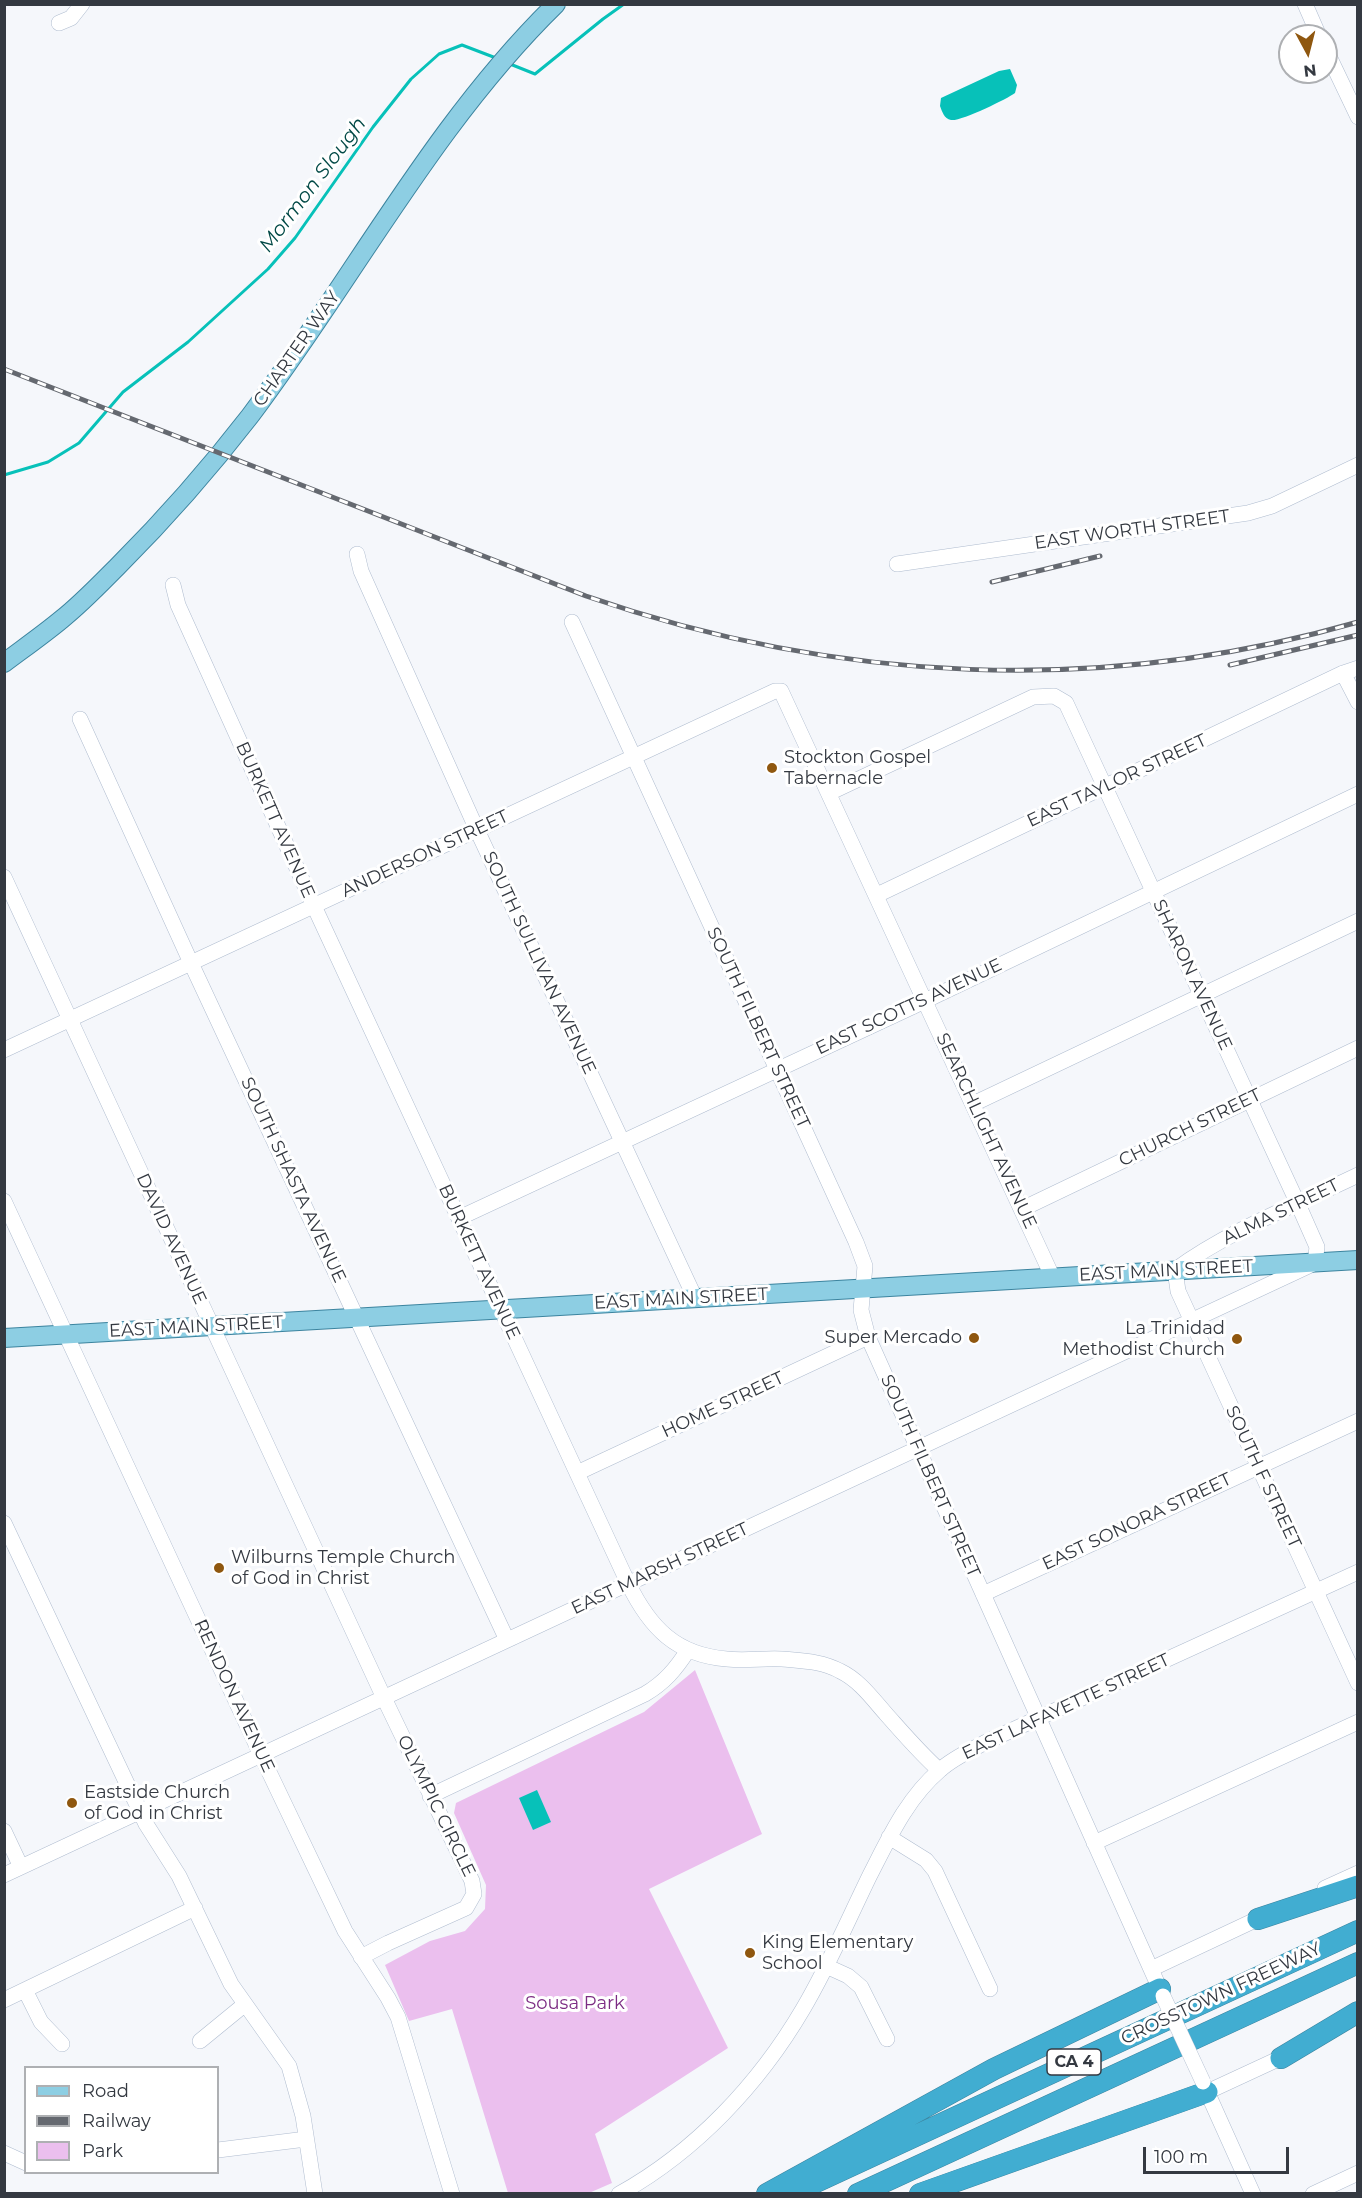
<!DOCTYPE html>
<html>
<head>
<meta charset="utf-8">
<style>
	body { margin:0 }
	#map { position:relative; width:1362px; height:2198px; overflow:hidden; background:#f5f7fb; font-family:Montserrat,sans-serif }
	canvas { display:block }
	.frame { position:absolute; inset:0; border:6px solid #343941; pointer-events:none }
	.legend { position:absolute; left:24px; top:2066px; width:195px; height:108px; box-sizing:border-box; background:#fff; border:2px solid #aeb0b3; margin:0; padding:8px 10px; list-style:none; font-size:18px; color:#343941 }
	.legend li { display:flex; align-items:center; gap:12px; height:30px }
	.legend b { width:30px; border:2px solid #aeb0b3 }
	.north { position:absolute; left:1278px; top:24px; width:60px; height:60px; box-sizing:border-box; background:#fff; border:2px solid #aeb0b3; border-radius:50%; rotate:173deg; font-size:16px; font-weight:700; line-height:24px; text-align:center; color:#343941 }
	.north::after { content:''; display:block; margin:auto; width:21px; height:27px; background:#8f570f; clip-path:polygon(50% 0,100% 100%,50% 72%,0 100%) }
	.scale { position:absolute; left:1143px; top:2147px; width:146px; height:27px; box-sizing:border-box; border:3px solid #343941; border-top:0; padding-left:8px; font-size:18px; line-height:21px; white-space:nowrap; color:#343941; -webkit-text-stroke:4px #fff; paint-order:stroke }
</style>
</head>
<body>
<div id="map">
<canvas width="1362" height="2198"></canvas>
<div class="frame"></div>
<ul class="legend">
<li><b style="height:8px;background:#8dcee3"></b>Road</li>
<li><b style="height:8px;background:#656970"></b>Railway</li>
<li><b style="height:16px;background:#ebbfee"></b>Park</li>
</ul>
<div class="north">N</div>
<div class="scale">100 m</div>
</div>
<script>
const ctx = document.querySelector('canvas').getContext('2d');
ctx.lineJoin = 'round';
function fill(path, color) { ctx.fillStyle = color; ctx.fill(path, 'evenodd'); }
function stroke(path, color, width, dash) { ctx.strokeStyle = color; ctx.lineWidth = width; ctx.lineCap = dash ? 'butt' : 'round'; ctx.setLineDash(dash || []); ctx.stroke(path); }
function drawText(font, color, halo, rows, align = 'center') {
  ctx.font = font + ' Montserrat,sans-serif'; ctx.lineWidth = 6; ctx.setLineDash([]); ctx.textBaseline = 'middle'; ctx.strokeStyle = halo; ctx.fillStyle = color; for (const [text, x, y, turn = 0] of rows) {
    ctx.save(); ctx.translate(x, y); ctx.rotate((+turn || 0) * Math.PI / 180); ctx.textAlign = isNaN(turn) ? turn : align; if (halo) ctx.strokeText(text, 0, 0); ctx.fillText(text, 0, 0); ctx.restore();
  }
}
fill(new Path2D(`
	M695,1670L762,1834L649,1889L728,2048L595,2134L612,2183L589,2193H508L452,2009L409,2021L385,1965L430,1941L465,1931L485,1909L486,1885L454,1813L456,1803L644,1712Z`), '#ebbfee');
fill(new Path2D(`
	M1010,69L1017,85L1015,93C1007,99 960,122 951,120C944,119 942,111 940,106L941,98L999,71Z
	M537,1790L551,1822L533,1830L519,1798Z`), '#07c1b9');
stroke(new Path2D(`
	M510,64L535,74L603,19L624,4
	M4,475L48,462L79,443L123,392L188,342L268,269L295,238L373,127L411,79L439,54L462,45L496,58`), '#07c1b9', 3);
const minor = new Path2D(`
	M1305,4L1319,36
	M59,23L71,18L82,4
	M1326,50L1358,117
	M357,554L361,571L477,830L695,1298
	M897,564L1248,513L1272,506L1358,465
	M173,585L178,605L314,906L628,1583C650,1628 676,1655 727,1659C746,1661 764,1658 782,1659C803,1661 821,1661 840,1671C859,1680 872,1698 886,1714C903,1733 920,1753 939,1770
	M572,622L856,1242L865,1266L861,1310L868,1337L1163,1996
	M1343,673L1358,702
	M80,719L191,963L507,1640
	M4,877L384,1698L472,1881L474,1894L466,1908L388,1943L361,1957
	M877,895L1343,673L1358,668
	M4,1050L775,691H781L1053,1278
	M973,1104L1358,921
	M1358,1175C1296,1205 1230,1230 1175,1270L1178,1291L1358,1683
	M4,1201L261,1755L345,1931L388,1998L398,2017L452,2194
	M1022,1209L1358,1048
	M459,1218L912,1007L1358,794
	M577,1473L868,1337
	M4,1523L146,1824L179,1876L231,1984L289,2066L303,2116L315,2194
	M983,1594L1358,1421
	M430,1796L645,1694C664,1683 676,1669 688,1650
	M4,1831L21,1867
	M889,1837L926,1860L935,1871L990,1989
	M1094,1843L1358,1722
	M4,1875L1315,1263L1317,1247L1298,1204L1066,703L1054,696L1033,697L829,793
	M1325,1888L1358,1873
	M826,1966L848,1976L861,1987L887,2039
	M1151,1969L1268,1914
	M25,1990L41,2022L62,2044
	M4,2000L195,1908
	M200,2041L244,2005
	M1204,2085L1253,2194
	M1207,2092L1289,2054
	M218,2150L306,2139
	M4,2153L26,2163
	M619,2194C695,2152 759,2084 803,2009C828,1967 848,1920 870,1875C889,1838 907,1798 940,1770C953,1758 971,1750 986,1742L1358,1572
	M1313,2194L1358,2173`);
const major = new Path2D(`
	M4,663C24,648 44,634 62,619C82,603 100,584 118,566C165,519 209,469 250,416C352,281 434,123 556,4
	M4,1338L1358,1260`);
const highway = new Path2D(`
	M1258,1919L1358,1886
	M1281,2058L1358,2012
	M767,2194L994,2069L1160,1989
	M790,2194L1358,1931
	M858,2194L1358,1963
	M920,2194L1207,2092`);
stroke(minor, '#afbccf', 16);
stroke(major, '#3c849f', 20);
stroke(highway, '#3c849f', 22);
stroke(minor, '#fff', 15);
stroke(major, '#8dcee3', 18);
stroke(highway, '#41add1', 21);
const rail = new Path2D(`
	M4,369L586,596C837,683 1101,696 1358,622
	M992,582L1100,556
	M1230,665L1358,635`);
stroke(rail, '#656970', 5);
stroke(rail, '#fff', 3, [9]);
const minorBridge = new Path2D(`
	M1163,1996L1203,2082`);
stroke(minorBridge, '#afbccf', 16, []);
stroke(minorBridge, '#fff', 15);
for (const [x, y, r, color] of [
	[772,768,6,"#8f570f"],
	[974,1338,6,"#8f570f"],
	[1237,1339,6,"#8f570f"],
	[219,1568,6,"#8f570f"],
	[72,1803,6,"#8f570f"],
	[750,1953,6,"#8f570f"]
]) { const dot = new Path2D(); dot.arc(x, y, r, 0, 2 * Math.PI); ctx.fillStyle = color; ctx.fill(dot); stroke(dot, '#fff', 2); }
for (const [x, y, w] of [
	[1074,2062,54]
]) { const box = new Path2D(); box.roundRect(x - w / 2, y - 13, w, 26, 4.5); ctx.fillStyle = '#fff'; ctx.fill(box); stroke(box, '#343941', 1.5); }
drawText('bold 16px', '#343941', null, [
	["CA 4",1074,2062]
]);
drawText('18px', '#343941', '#fff', [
	["CHARTER WAY",297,349,-55],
	["EAST WORTH STREET",1132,530,-8],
	["EAST TAYLOR STREET",1117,781,-25],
	["BURKETT AVENUE",275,820,66],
	["ANDERSON STREET",425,854,-25],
	["SOUTH SULLIVAN AVENUE",539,963,65],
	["SHARON AVENUE",1192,975,65],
	["EAST SCOTTS AVENUE",909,1007,-25],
	["SOUTH FILBERT STREET",758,1028,65],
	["CHURCH STREET",1190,1128,-26],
	["SEARCHLIGHT AVENUE",986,1131,65],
	["SOUTH SHASTA AVENUE",293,1180,65],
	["ALMA STREET",1281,1212,-26],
	["DAVID AVENUE",171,1239,65],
	["BURKETT AVENUE",479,1262,65],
	["EAST MAIN STREET",1166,1271,-3],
	["EAST MAIN STREET",681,1299,-3],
	["EAST MAIN STREET",196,1327,-3],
	["HOME STREET",723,1405,-25],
	["SOUTH FILBERT STREET",930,1476,66],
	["SOUTH F STREET",1263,1477,65],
	["EAST SONORA STREET",1137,1522,-25],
	["EAST MARSH STREET",660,1569,-25],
	["RENDON AVENUE",234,1696,65],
	["EAST LAFAYETTE STREET",1066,1707,-25],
	["OLYMPIC CIRCLE",436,1806,64],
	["CROSSTOWN FREEWAY",1221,1994,-25]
]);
drawText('18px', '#343941', '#fff', [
	["Stockton Gospel",784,758],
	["Tabernacle",784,779],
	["La Trinidad",1225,1329,"right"],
	["Methodist Church",1225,1350,"right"],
	["Super Mercado",962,1338,"right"],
	["Wilburns Temple Church",231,1558],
	["of God in Christ",231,1579],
	["Eastside Church",84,1793],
	["of God in Christ",84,1814],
	["King Elementary",762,1943],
	["School",762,1964]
], 'left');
drawText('18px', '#7c2c83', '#fff', [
	["Sousa Park",575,2004]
]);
drawText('italic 20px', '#024946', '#fff', [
	["Mormon Slough",313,185,-53]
]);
</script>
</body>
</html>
